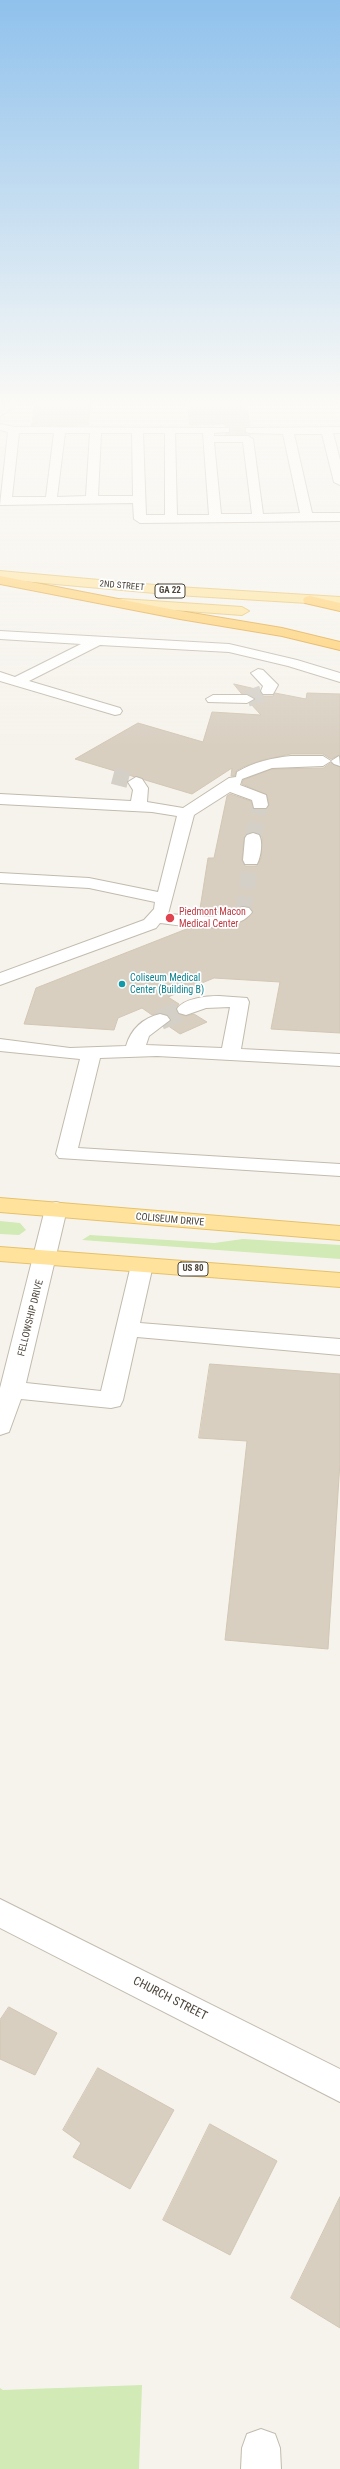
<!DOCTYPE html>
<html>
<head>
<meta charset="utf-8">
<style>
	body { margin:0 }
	canvas { display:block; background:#f6f3ec }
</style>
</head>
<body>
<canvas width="340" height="2469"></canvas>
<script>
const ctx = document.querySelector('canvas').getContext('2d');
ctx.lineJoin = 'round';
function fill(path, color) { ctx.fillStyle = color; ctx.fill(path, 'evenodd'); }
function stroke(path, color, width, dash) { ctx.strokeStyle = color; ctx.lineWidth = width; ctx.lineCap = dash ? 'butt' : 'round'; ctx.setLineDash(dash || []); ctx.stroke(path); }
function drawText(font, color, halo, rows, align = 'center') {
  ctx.font = font + ' "Roboto Condensed",sans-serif'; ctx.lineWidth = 3.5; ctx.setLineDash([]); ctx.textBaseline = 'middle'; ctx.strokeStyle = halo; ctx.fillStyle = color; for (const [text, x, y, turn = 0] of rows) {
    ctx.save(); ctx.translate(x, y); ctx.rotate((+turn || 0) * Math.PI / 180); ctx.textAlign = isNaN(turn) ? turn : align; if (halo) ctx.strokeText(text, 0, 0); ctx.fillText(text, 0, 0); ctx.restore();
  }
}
fill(new Path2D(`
	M0,1221L20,1223L26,1230L19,1235L0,1234Z
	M90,1235L214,1243L243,1239L340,1245V1259L82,1240Z
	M142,2385L139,2469H0V2388L3,2390Z`), '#d2eab5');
const building = new Path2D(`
	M35,402H90L89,425L32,426Z
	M188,402H246L250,426L245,427L244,432L251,435L225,434L230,433V428L223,424L190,425Z
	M234,684L260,690L263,696H273L275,693L306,699L307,693L340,694V755L331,759L323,754H291L263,760L243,767L236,771L235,776H231L232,768L192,794L75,759L138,723L203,742L212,712L261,715L250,703L255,698L242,694Z
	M331,763L340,767V1033L271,1029L280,982L214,978L168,997L179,1004L176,1009L179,1014L186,1016L194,1014L207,1022L180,1034L167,1025L171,1020L168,1015L160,1013L152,1015L142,1008L118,1018L114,1030L24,1024L36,988L189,928H222L245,920L253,912L250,907L243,906L212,915H199L208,858H214L227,796L230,794L251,801L253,809L266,810L269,805L267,795L242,784L243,780L272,769L323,768ZM253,832L259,834L262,837L261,858L257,866H245L242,860L244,838L247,834Z
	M210,1364L340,1374V1462L328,1649L225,1640L247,1441L199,1438Z
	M9,2007L57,2033L35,2075L0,2059V2020Z
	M98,2068L174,2110L130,2189L73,2157L81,2143L63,2130Z
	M210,2124L277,2161L230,2255L163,2220Z
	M340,2197V2328L291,2298Z`);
fill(building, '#d8cfc1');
stroke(building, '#d3c7b4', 1);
stroke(new Path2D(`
	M225,430H250`), '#d4d0c8', 12, [12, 6]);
stroke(new Path2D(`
	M247,699L268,691
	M113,776L136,782
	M253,838L260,805
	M243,912L251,860`), '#d4d0c8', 16, [16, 8]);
stroke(new Path2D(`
	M160,1020L186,1009`), '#d4d0c8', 20, [20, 10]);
const minor = new Path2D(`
	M9,404L14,407L0,416V408Z
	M0,424L14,427L229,428V432L214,433V436H248L253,439L263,514L300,513L283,434L250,433L246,432V428L340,427V433H333L340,460V485L334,482L322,434H294L312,513H340V521L140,523L134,519L133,503L0,505L8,432L0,430ZM19,433H54L46,497H12ZM65,433H90L86,496L57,497ZM101,433H132L133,496H98ZM143,433H165V515H146ZM175,433H203L209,515H177ZM214,442H243L252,514H221Z
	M0,631L229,644L297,660L340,673V682L288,666L229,652L100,645L29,681L120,708L122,711L120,714L115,715L0,681V672L15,677L81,644L0,639Z
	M258,669L263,670L278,685L273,694H263L261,691L263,686L251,673Z
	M213,695H247L254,699L247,703L208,702L206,699Z
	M291,756H323L331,761L323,766L272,768L242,779L240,785L266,795L268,805L266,808H254L252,800L230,792L194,815L168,914L212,917L243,907L249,908L252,912C236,935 184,926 160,923L156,928L0,985V973L144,920L154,909L155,902L89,888L0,883V873L89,878L158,892L177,816L152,812L0,804V794L131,801L133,790L128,782L136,777L142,779L148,788L147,802L183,808L229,778L236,777L237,772C254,762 272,758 291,756Z
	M339,756L340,766L334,764L331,761Z
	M253,833L259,835C263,841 261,857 257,864H245L243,860L245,838L247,835Z
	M219,996L247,998L249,1002L241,1049L340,1054V1066L157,1056L100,1058L78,1148L340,1164V1176L59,1158L56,1154L80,1059L0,1051V1039L70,1048L126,1046C131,1029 143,1018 160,1014L167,1016L170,1020L149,1036L146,1045L222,1048L230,1007L206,1008L186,1015L179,1013L177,1009C184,998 207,996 219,996Z
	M56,1202L64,1204L67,1209L26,1383L101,1391L131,1265L134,1260L142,1258L150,1260L153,1265L140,1323L340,1339V1355L137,1337L123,1400L120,1406L111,1408L21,1399L9,1432L0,1435V1388L45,1209L48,1204Z
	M0,1899L340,2069V2102L0,1928Z
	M261,2429L275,2434L280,2448L281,2469H241L242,2448L247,2434Z`);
const major = new Path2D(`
	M0,571L177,587L340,597V605L177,595L0,579Z
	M122,599L242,607L249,611L242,615L117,606L115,603L117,600Z
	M0,1198L340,1226V1240L0,1212Z
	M0,1247L340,1273V1287L0,1261Z`);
const highway = new Path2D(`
	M0,576L180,611L282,628L340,642V650L282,636L180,619L0,584Z
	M310,596L340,603V611L305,603L303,600L305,597Z`);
stroke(minor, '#c2bbae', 2);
stroke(major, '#e6c16a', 2);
stroke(highway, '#e0a43c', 2);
fill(minor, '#fff');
fill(major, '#ffe39c');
fill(highway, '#ffcf6e');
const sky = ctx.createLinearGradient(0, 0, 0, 748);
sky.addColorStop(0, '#8fc1ec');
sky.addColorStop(0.54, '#fbfaf6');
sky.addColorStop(1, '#fbfaf600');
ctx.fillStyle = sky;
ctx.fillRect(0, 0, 340, 748);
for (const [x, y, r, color] of [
	[170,918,5,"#e0444e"],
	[122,984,4,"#0f9aa8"]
]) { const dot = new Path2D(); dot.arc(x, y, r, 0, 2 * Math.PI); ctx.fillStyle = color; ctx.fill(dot); stroke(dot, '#fff', 1.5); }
drawText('9px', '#4b4439', '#fff', [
	["2ND STREET",122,586,5]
]);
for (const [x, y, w] of [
	[170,591,30],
	[193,1269,30]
]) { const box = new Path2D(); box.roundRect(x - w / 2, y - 7, w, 14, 3); ctx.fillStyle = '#fff'; ctx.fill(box); stroke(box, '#4b4439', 1); }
drawText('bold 9px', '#4b4439', null, [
	["GA 22",170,591],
	["US 80",193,1269]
]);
drawText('10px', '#be3a42', '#fff', [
	["Piedmont Macon",179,912],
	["Medical Center",179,924]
], 'left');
drawText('10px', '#0d838f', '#fff', [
	["Coliseum Medical",130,978],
	["Center (Building B)",130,990]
], 'left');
drawText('10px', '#4b4439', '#fff', [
	["COLISEUM DRIVE",170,1220,5],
	["FELLOWSHIP DRIVE",31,1318,-76]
]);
drawText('12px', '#4b4439', '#fff', [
	["CHURCH STREET",170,1999,27]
]);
</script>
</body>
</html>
